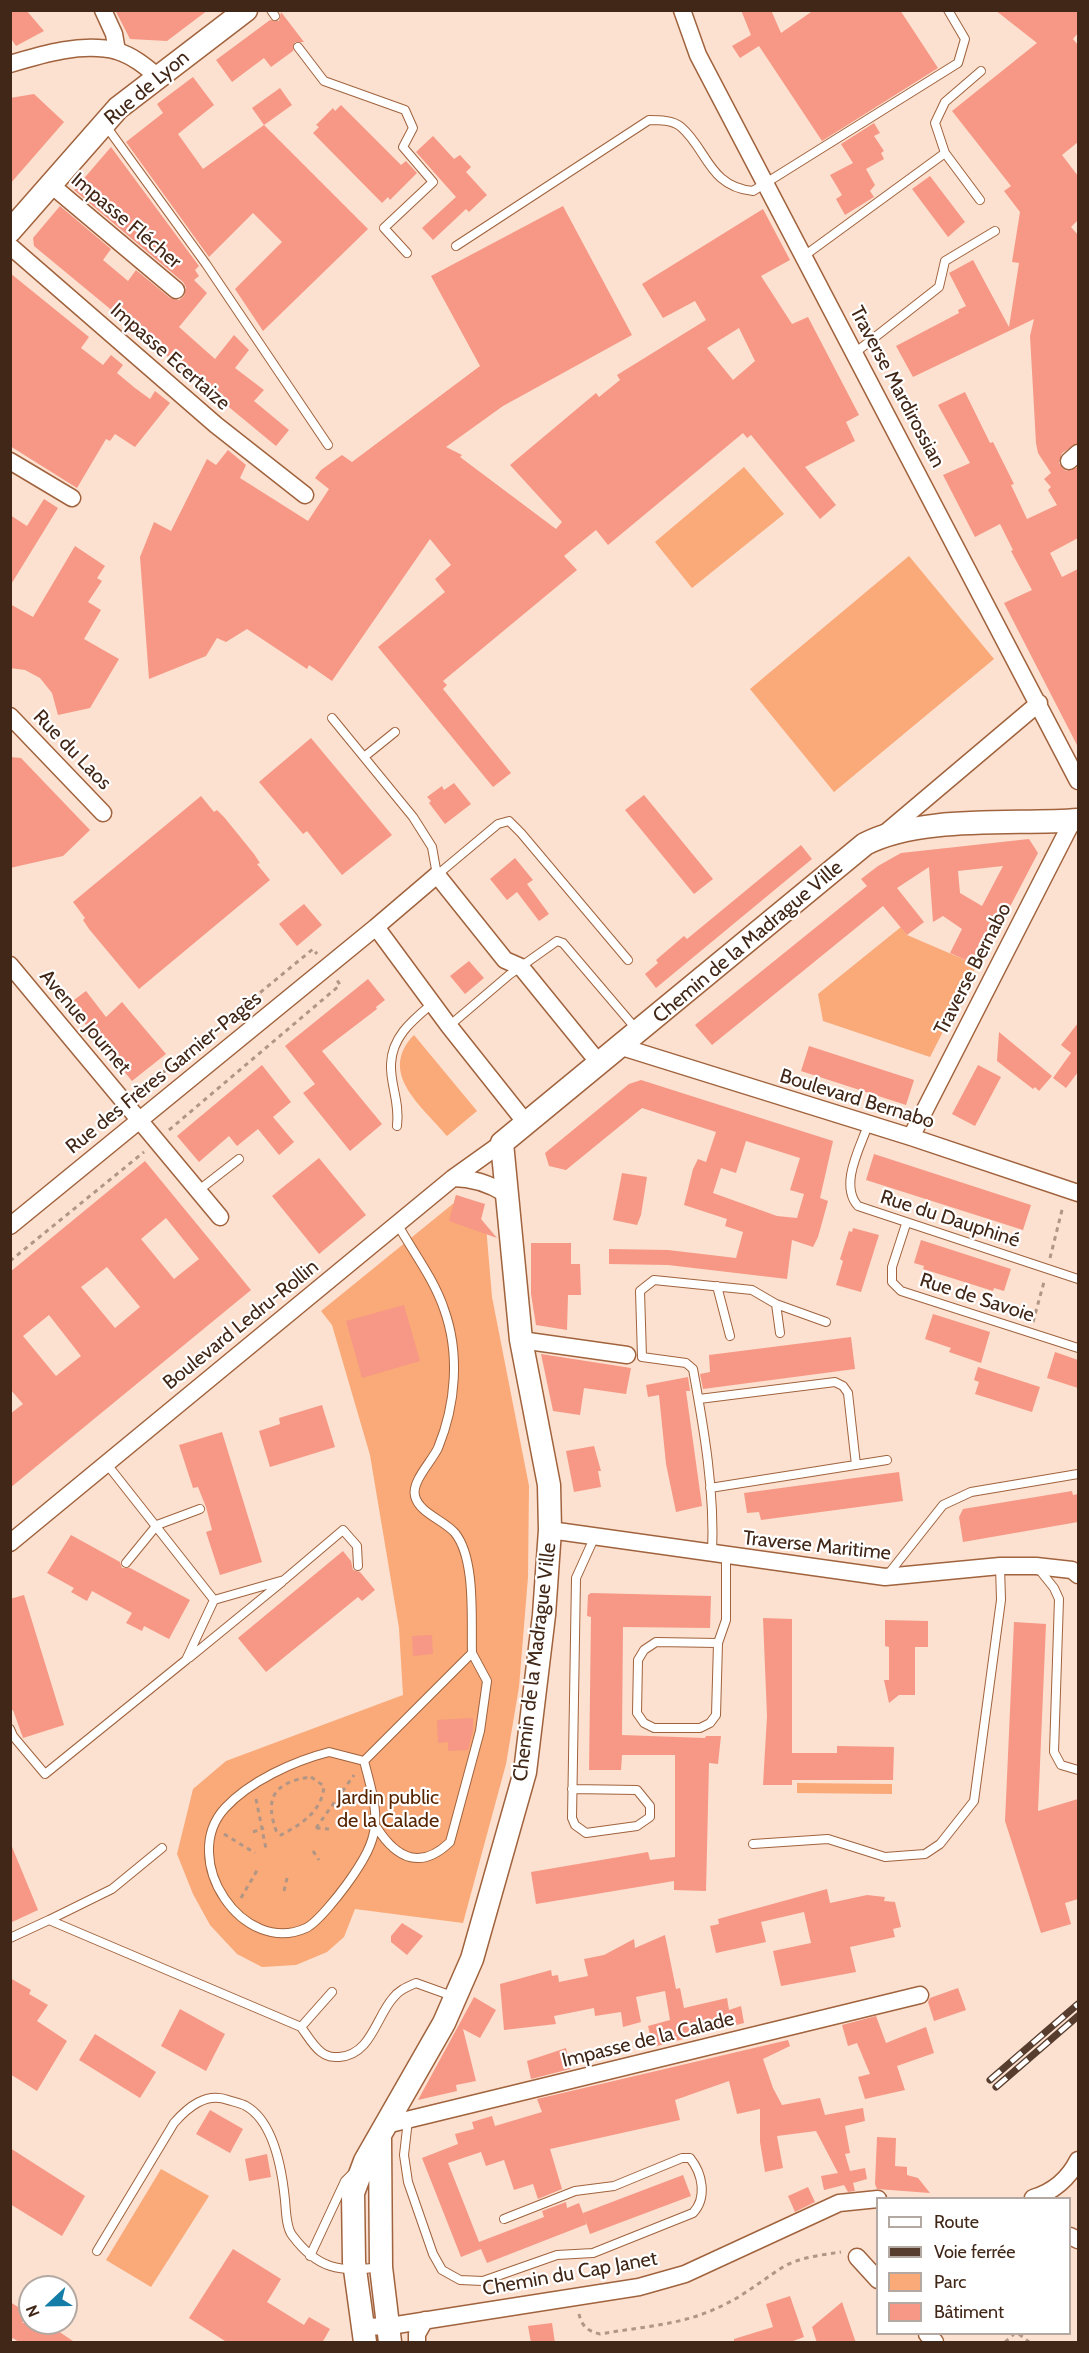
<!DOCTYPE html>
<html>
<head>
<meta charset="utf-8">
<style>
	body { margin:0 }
	#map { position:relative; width:1089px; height:2353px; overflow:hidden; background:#fce0d0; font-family:Cabin,sans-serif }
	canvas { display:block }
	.frame { position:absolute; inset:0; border:12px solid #412717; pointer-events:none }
	.legend { position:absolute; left:876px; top:2197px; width:195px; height:138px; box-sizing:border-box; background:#fff; border:2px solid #b3a9a2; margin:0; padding:8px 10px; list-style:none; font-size:18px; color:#412717 }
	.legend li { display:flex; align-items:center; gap:12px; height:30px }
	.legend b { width:30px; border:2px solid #b3a9a2 }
	.north { position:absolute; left:18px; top:2275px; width:60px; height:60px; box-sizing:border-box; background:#fff; border:2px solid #b3a9a2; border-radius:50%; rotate:248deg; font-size:16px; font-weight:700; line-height:24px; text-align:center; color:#412717 }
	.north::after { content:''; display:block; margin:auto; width:21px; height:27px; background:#147da7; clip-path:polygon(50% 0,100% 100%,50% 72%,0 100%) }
</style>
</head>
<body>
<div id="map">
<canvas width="1089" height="2353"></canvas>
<div class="frame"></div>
<ul class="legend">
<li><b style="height:8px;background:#fff"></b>Route</li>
<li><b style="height:8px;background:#573d2d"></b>Voie ferrée</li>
<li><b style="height:16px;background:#faa978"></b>Parc</li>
<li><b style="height:16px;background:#f69885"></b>Bâtiment</li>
</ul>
<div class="north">N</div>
</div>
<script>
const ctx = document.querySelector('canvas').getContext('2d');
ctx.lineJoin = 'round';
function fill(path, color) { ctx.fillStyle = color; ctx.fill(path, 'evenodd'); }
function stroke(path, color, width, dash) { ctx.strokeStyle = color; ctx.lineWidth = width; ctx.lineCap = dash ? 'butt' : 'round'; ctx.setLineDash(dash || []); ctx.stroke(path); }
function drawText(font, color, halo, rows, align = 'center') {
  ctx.font = font + ' Cabin,sans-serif'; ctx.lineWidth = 4.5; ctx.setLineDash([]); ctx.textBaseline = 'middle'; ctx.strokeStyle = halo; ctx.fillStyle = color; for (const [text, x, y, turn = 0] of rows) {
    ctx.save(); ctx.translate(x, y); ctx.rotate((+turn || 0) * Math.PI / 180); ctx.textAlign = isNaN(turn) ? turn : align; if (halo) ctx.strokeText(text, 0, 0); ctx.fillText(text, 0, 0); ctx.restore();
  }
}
fill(new Path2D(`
	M744,467L784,514L692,588L655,542Z
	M909,556L994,659L834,792L750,689Z
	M901,927L907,935L977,965L930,1057L823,1021L818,994Z
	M414,1035L477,1111L447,1136C422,1106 377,1073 414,1035Z
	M456,1195L484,1205L481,1219L486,1226L492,1297L529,1486L528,1577L519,1687L506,1764L463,1923L355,1909L344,1937L327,1952L296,1965L262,1967L237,1954L210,1925L193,1894L177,1854L193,1789L226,1761L403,1695L399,1628L370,1455L332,1325L321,1311L454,1203Z
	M797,1783L892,1784V1794L797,1793Z
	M161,2169L209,2196L151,2287L106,2260Z`), '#faa978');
fill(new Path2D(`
	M10,10H26L44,31L16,46L10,37Z
	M115,10H208L167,41L130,39Z
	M741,10H771L781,33L814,10H900L938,68L822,141L759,46L740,58L732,46L751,35Z
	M995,10H1078V33L1073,39L1078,45V142L1062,155L1078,176V220L1071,227L1078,235V443L1062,453L1059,463L1066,471L1078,467V538L1050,553L1062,577L1078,569V747L1004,603L1032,590L1011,551L1013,550L1000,524L975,537L943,475L970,463L938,405L965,392L990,443L993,442L1014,484L1011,485L1027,519L1057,505L1048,490L1051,487L1044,479L1051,473L1038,453L1036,443L1030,336L1034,319L913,377L896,346L959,313L958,310L966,306L949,273L973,260L1009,327L1019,263L1012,262L1020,212L1004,191L1011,186L952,111L1037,43Z
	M281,12L304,42H295L293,51L271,67L264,58L232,82L216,60L270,20L279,21Z
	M193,77L214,105L178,134L203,169L264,125L368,229L263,331L235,289L282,242L253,213L209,257L126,142L163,113L157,104Z
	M280,88L292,105L264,125L252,108Z
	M34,94L64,122L10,184V98Z
	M341,105L401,165L406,161L417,173L390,200L388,197L382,203L313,133L319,127L316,125L333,108L335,111Z
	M874,123L880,133L874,136L884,151L881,153L884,159L866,169L875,185L870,191L874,197L845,215L836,199L842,195L830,175L853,163L841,144Z
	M433,136L454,159L460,155L471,167L466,172L487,195L469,212L466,209L433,240L422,228L456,197L416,152Z
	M111,147L199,266L195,270L199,276L194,280L207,293L179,327L215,359L234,335L249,350L235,368L264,390L254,401L289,430L276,446L34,246L33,238L60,206L111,249L103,260L128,281L136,270L170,298L179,300L184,296L186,287L183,282L74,190Z
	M930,176L965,222L948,237L912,189Z
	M563,206L632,335L503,406L446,447L462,455L460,457L556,529L562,522L510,465L596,393L599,397L620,380L617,375L706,320L695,301L663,318L642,284L763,209L790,260L761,276L792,324L808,317L859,415L846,422L855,441L805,467L836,505L820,519L751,435L747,438L743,433L608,545L596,530L564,556L577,570L443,681L447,685L443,689L511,773L493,787L378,647L445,592L435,579L451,565L430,539L332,681L309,665L307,669L247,629L226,642L217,638L206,656L149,679L140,557L154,522L171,531L207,459L216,465L228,450L246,465L240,478L308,521L329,489L315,478L321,470L342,455L352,462L480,366L431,276ZM739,328L755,361L733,380L707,348Z
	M10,273L89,337L81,348L103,365L111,355L123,365L117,373L135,388L150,399L155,391L170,403L135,447L115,434L110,441L106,439L77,488L10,446Z
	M44,499L58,508L10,586V515L27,526Z
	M75,546L105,566L97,578L102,581L88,602L101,610L84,639L119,659L90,708L58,715L52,693L40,678L25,670L10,668V604L33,617Z
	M311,738L392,835L342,875L307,831L303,834L259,782Z
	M10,757L21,758L90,830L63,856L10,868Z
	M454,783L471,804L445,824L429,803L431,801L427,797L442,786L444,790Z
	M644,795L713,879L694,894L625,810Z
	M201,796L214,812L217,810L224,817L254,854L260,863L257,864L270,880L139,989L89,929L83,920L85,918L73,902Z
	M1029,839L1038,853L979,966L950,953L962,929L943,916L933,922L929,867L897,888L924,922L907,935L883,906L712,1045L695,1025L867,886L861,879L878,866L901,853ZM1003,866L982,906L960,893L958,871Z
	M801,845L812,859L656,988L645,974L658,963L656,960L684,936L687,939Z
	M515,858L533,880L527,884L549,914L539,921L517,892L507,900L490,879Z
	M304,904L322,925L297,946L279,924Z
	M469,961L484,978L465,994L450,976Z
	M368,979L385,1000L376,1007L377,1009L322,1051L382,1124L350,1151L303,1093L315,1084L285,1046Z
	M86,991L106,1017L122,1002L166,1054L132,1081L73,1009L74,1000Z
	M1078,1023V1072L1066,1088L1053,1078L1071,1053L1061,1045Z
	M999,1032L1052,1076L1039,1091L1035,1087L1033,1089L997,1061Z
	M809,1046L914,1080L906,1105L801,1071Z
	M262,1065L291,1102L273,1117L294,1142L279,1155L258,1129L237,1146L229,1136L199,1162L177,1136Z
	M978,1065L1001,1077L975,1126L952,1114Z
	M641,1080L833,1141L820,1198L828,1201L818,1237L813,1247L792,1240L787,1279L668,1265L609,1264V1249L668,1250L736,1258L743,1232L725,1226L727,1219L684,1205L693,1169L698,1159L706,1162L716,1132L642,1108L566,1170L549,1166L545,1153L629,1084ZM746,1141L800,1158L790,1190L804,1194L797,1218L777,1216L713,1193L721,1168L736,1173Z
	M874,1154L1031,1205L1023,1230L866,1180Z
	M319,1158L366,1215L319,1254L272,1196Z
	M145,1161L251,1290L10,1488V1414L23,1404L10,1389V1272ZM166,1218L199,1259L174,1279L141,1239ZM107,1267L140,1307L115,1328L81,1287ZM49,1315L81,1356L56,1376L23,1336Z
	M622,1173L647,1177L641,1215L637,1225L613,1220Z
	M456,1195L485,1204L481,1219L497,1238L449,1221Z
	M853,1228L879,1235L861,1292L836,1285L843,1261L840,1259L849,1231L852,1232Z
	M921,1240L1011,1269L1004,1291L994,1288L993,1291L923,1269L924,1266L914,1263Z
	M531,1243H571V1264H580L581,1295H568L567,1330L536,1325L531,1294Z
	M404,1305L420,1361L362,1378L346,1321Z
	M933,1314L990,1332L981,1363L949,1352L951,1348L925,1339Z
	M851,1337L855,1369L703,1389L700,1374L710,1372L709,1355Z
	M1055,1352L1078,1360V1388L1047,1378Z
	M541,1354L631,1368L626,1394L584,1388L580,1415L553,1411Z
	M978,1367L1040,1387L1032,1412L975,1394L979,1382L974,1380Z
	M688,1377L690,1391H686L702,1506L676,1512L666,1464L659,1395L648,1397L646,1385Z
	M322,1405L335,1447L270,1467L259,1431L280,1424L279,1418Z
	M222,1432L262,1562L220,1575L206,1532L212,1530L206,1507L198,1487L193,1488L179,1445Z
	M594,1446L601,1471H598L601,1487L574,1492L566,1451Z
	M899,1472L903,1501L761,1520L759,1512L747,1513L744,1493Z
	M1072,1491L1073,1495L1078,1494V1522L963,1542L959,1517L963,1509Z
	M71,1535L120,1562L122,1568H130L190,1600L169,1639L144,1626L142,1631L126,1623L132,1613L92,1591L87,1601L71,1592L74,1588L47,1573Z
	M343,1551L351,1561L353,1570L360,1572L375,1590L362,1601L358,1597L266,1672L238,1638Z
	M591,1593L711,1596L710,1628L623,1627L622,1735L705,1738L706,1736H721L718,1764L709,1763L706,1891L674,1890V1881L536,1904L531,1872L648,1852L650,1860L675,1857V1755H622L621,1770H589L591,1617L587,1616L588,1595Z
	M24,1595L64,1725L23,1738L13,1710L10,1711V1599Z
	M763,1618L792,1619V1753H837V1746L894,1747L893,1780H792V1785H763L767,1716Z
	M885,1620L928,1621V1647H915V1695H899L889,1703L884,1680H889V1647L885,1646Z
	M1014,1622L1046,1624L1038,1811L1078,1799V1899L1065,1903L1071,1924L1041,1933L1005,1821Z
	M432,1635L433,1654L413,1656L412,1636Z
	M473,1718V1731L468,1750L448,1751V1742L438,1743L437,1720Z
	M10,1842L38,1910L10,1923Z
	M827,1889L830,1903L867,1895L885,1897L884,1901L895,1902L901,1927L893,1929L895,1937L850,1947L856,1972L781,1986L773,1951L811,1943L804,1912L761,1922L766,1942L716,1953L710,1926L719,1924L718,1919Z
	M402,1923L423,1936L407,1955L391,1942V1936Z
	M665,1935L676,1989L680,1988L684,2008L727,1998L729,2010L741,2006L744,2023L653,2047L648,2026L670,2020L665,1991L636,1997L641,2022L623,2027L621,2012L595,2016L594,2008L554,2016L556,2024L504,2030L500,1984L551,1970L552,1976L558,1975L559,1982L588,1976L584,1959L604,1955L634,1939L635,1948Z
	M10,1978L31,1990L29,1994L48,2005L37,2021L67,2041L37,2091L10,2074Z
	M958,1988L966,2010L934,2021L928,2002L930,1998Z
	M474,1997L496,2010L480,2038L463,2029L476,2081L456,2085L457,2091L418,2100Z
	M180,2009L225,2034L206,2071L161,2046Z
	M876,2016L886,2043L926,2027L934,2053L897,2066L905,2090L865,2099L858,2077L870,2074L857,2043L848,2046L842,2025Z
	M95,2034L156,2072L140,2098L79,2060Z
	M788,2040L790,2046L763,2059L773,2088L782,2105L820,2098L825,2115L863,2108L865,2121L845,2126L850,2153L845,2154L850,2171L865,2168L867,2179L853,2183L855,2191L848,2192L844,2185L824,2190L821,2176L838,2173L816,2131L777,2136L783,2168L765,2172L760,2142V2109L737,2114L729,2081L675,2100L680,2120L550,2149L562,2189L538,2199L533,2184L514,2190L504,2160L486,2166L481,2152L448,2163L479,2242L544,2217L542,2211L566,2202L567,2208L579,2203L587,2224L487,2263L481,2249L461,2257L422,2158L458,2144L455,2134L474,2129L472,2122L492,2116L495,2126L542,2112L537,2099Z
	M566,2048L570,2069L531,2079L527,2061Z
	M210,2110L243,2129L230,2153L196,2134Z
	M877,2137L896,2138L895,2166L907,2167V2175L918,2178L930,2193L877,2189L875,2184Z
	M10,2148L85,2196L62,2236L10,2204Z
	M267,2154L271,2177L249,2181L245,2159Z
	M683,2175L691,2196L590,2234L583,2213Z
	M808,2187L815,2202L795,2212L788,2196Z
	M233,2249L281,2279L267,2302L304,2325L309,2317L330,2329L322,2343H228L189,2318Z
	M790,2296L804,2337L788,2343H734V2339L773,2327L766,2304Z
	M10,2302L28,2313L22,2323H64L58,2331L76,2343H20L13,2338L10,2343Z
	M842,2302L856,2343H817L812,2327Z
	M552,2323L555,2343H531L528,2326Z`), '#f69885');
const lane = new Path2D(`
	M271,10L275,16
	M298,47L324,81L405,110L413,128L403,147L433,182L384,228L407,253
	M106,126L206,264L328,445
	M980,200L945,153L935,123L945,102L981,71
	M456,246L649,120C659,120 673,120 681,127C707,149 709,187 753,191L958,63L965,39L948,10
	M804,256L945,153
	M856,352L939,287L945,261L995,231
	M332,718L413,817L432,847L437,875L498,824L509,821L521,833L628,960
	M364,757L395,732
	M449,1026L509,975L557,941L563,943L637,1030
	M868,1125C860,1148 839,1185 858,1206L1078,1279
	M397,1126C400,1101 390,1085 391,1064C392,1036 413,1020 433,1003
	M199,1190L239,1159
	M906,1224L892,1267V1282L901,1291L1078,1348
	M717,1286L730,1336
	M776,1304L826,1322
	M699,1399L835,1382L843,1386L848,1393L856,1465
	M710,1488L887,1460
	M712,1554C715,1492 704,1429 693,1369L686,1363L642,1357L640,1291L654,1280L752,1290L776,1304L780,1333
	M126,1563L157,1525L200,1509
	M1038,1568L1054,1588L1059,1599L1054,1752L1061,1765L1078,1770
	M886,1577L943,1505L971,1492L1078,1474
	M214,1600L284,1580L343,1530L357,1546L358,1566
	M718,1643L656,1642L644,1650L638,1660L637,1713L644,1723L654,1728H700L710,1723L716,1715L718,1643L726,1620V1557
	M189,1658L282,1582
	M10,1729L13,1736L45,1774L186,1660L214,1600L106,1463
	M329,1752L364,1761C380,1820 383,1834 347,1884C339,1895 317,1923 306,1928C243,1957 178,1859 225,1808C250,1781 294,1761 329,1752Z
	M364,1761L472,1653C471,1620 476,1559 455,1533C444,1520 419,1513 415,1496C411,1482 432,1461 438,1448C456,1404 460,1353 444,1309C434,1279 413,1252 398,1225
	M572,1789L637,1790L650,1806V1817L637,1826L586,1833L575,1825L572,1818L576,1578L595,1536
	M377,1828C397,1859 421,1870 450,1842L480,1731L487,1681L472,1653
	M753,1844L828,1839L885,1857L925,1854L940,1844L974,1801L1001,1600L1000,1566
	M49,1920L112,1889L162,1848
	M10,1938L49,1920L301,2027C307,2035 313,2046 321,2052C327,2057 332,2057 339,2057C371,2055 376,2017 393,1998C399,1990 407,1987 416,1983L455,1997
	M301,2027L332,1992
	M408,2120L404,2155L408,2182L433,2254L442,2270L460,2280L483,2281L557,2255L593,2253L693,2213C707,2198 703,2174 690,2158H682L614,2186L575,2191L504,2219
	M97,2251L174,2123C188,2107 206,2092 228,2100C234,2102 241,2103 246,2106C274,2122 282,2170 285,2200C286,2210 286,2227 292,2235C317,2269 340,2273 380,2267
	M310,2256L345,2181L352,2174`);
const street = new Path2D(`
	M103,10L114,34L117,51
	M682,10L698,55L1078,781
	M10,64C43,54 83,42 117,51C133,56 145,66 157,76
	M50,184L176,290
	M10,246L216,425L305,495
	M10,461L72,498
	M1069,461L1078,453
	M10,716L103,813
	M884,834L1039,703
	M10,965L220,1217
	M622,1047L911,1137L1078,1193
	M526,1123L449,1026L376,927L437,875L505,960L521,967L599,1063
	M911,1137L1073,820
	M453,1178C473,1178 490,1184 506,1194
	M10,1226L376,927
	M521,1340L627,1355
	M550,1530L885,1577L1000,1566H1036L1072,1570L1078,1575
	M10,1543L453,1178L502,1143
	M386,2125L920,1995
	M1033,2198C1053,2192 1069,2178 1078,2160
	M1070,2236L1078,2240
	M857,2257L878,2280
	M363,2327L390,2326L639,2287L685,2274L839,2203L878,2199
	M927,2334L935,2342
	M417,2342V2334L425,2320`);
const secondary = new Path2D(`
	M10,231L118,108L246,10
	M380,2139L381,2267L390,2342
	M365,2342L354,2262L353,2193L365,2161L444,2023L472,1959L525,1772L544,1615L550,1530L549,1485L521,1340L502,1143L865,844C921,815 1016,825 1078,820`);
stroke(lane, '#a0633d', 10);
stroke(street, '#a0633d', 19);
stroke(secondary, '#a0633d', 25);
stroke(new Path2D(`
	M158,1085L154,1080L313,949L317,954
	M169,1130L340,985L337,980
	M1050,1258L1063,1206
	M10,1261L144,1152
	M1033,1322L1044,1282
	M311,1777L324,1786C322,1811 302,1824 281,1835L277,1833C264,1799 273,1782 311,1777Z
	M256,1799L266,1849
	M316,1828L354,1775
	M316,1828L329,1829
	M253,1832L264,1828
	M224,1834L255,1853
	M313,1851L319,1860
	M284,1891L287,1878
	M241,1898L259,1867
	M579,2314C582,2327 588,2331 600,2334C639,2327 682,2325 717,2308C741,2298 761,2281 783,2267C800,2257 822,2255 841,2252
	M1019,2334L1029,2342
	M1005,2342L1014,2334`), '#b19686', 3, [4.5, 4.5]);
stroke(lane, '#fff', 8);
stroke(street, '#fff', 16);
stroke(secondary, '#fff', 22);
const rail = new Path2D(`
	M990,2080L1078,2004
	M996,2087L1078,2016`);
stroke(rail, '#573d2d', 7);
stroke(rail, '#fff', 4.5, [14]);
drawText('20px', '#412717', '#fff', [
	["Rue de Lyon",147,88,-40],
	["Impasse Flécher",126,221,40],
	["Impasse Ecertaize",170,357,41],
	["Traverse Mardirossian",897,387,62],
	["Rue du Laos",72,750,46],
	["Chemin de la Madrague Ville",748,942,-40],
	["Traverse Bernabo",973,969,-63],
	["Avenue Journet",85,1022,50],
	["Rue des Frères Garnier-Pagès",164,1073,-39],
	["Boulevard Bernabo",857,1099,17],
	["Rue du Dauphiné",950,1219,18],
	["Rue de Savoie",977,1298,18],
	["Boulevard Ledru-Rollin",241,1325,-39],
	["Traverse Maritime",817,1546,6],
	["Chemin de la Madrague Ville",535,1662,-83],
	["Impasse de la Calade",648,2040,-14],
	["Chemin du Cap Janet",570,2274,-10]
]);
drawText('20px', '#582500', '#fff', [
	["Jardin public",388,1798],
	["de la Calade",388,1821]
]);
</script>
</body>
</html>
